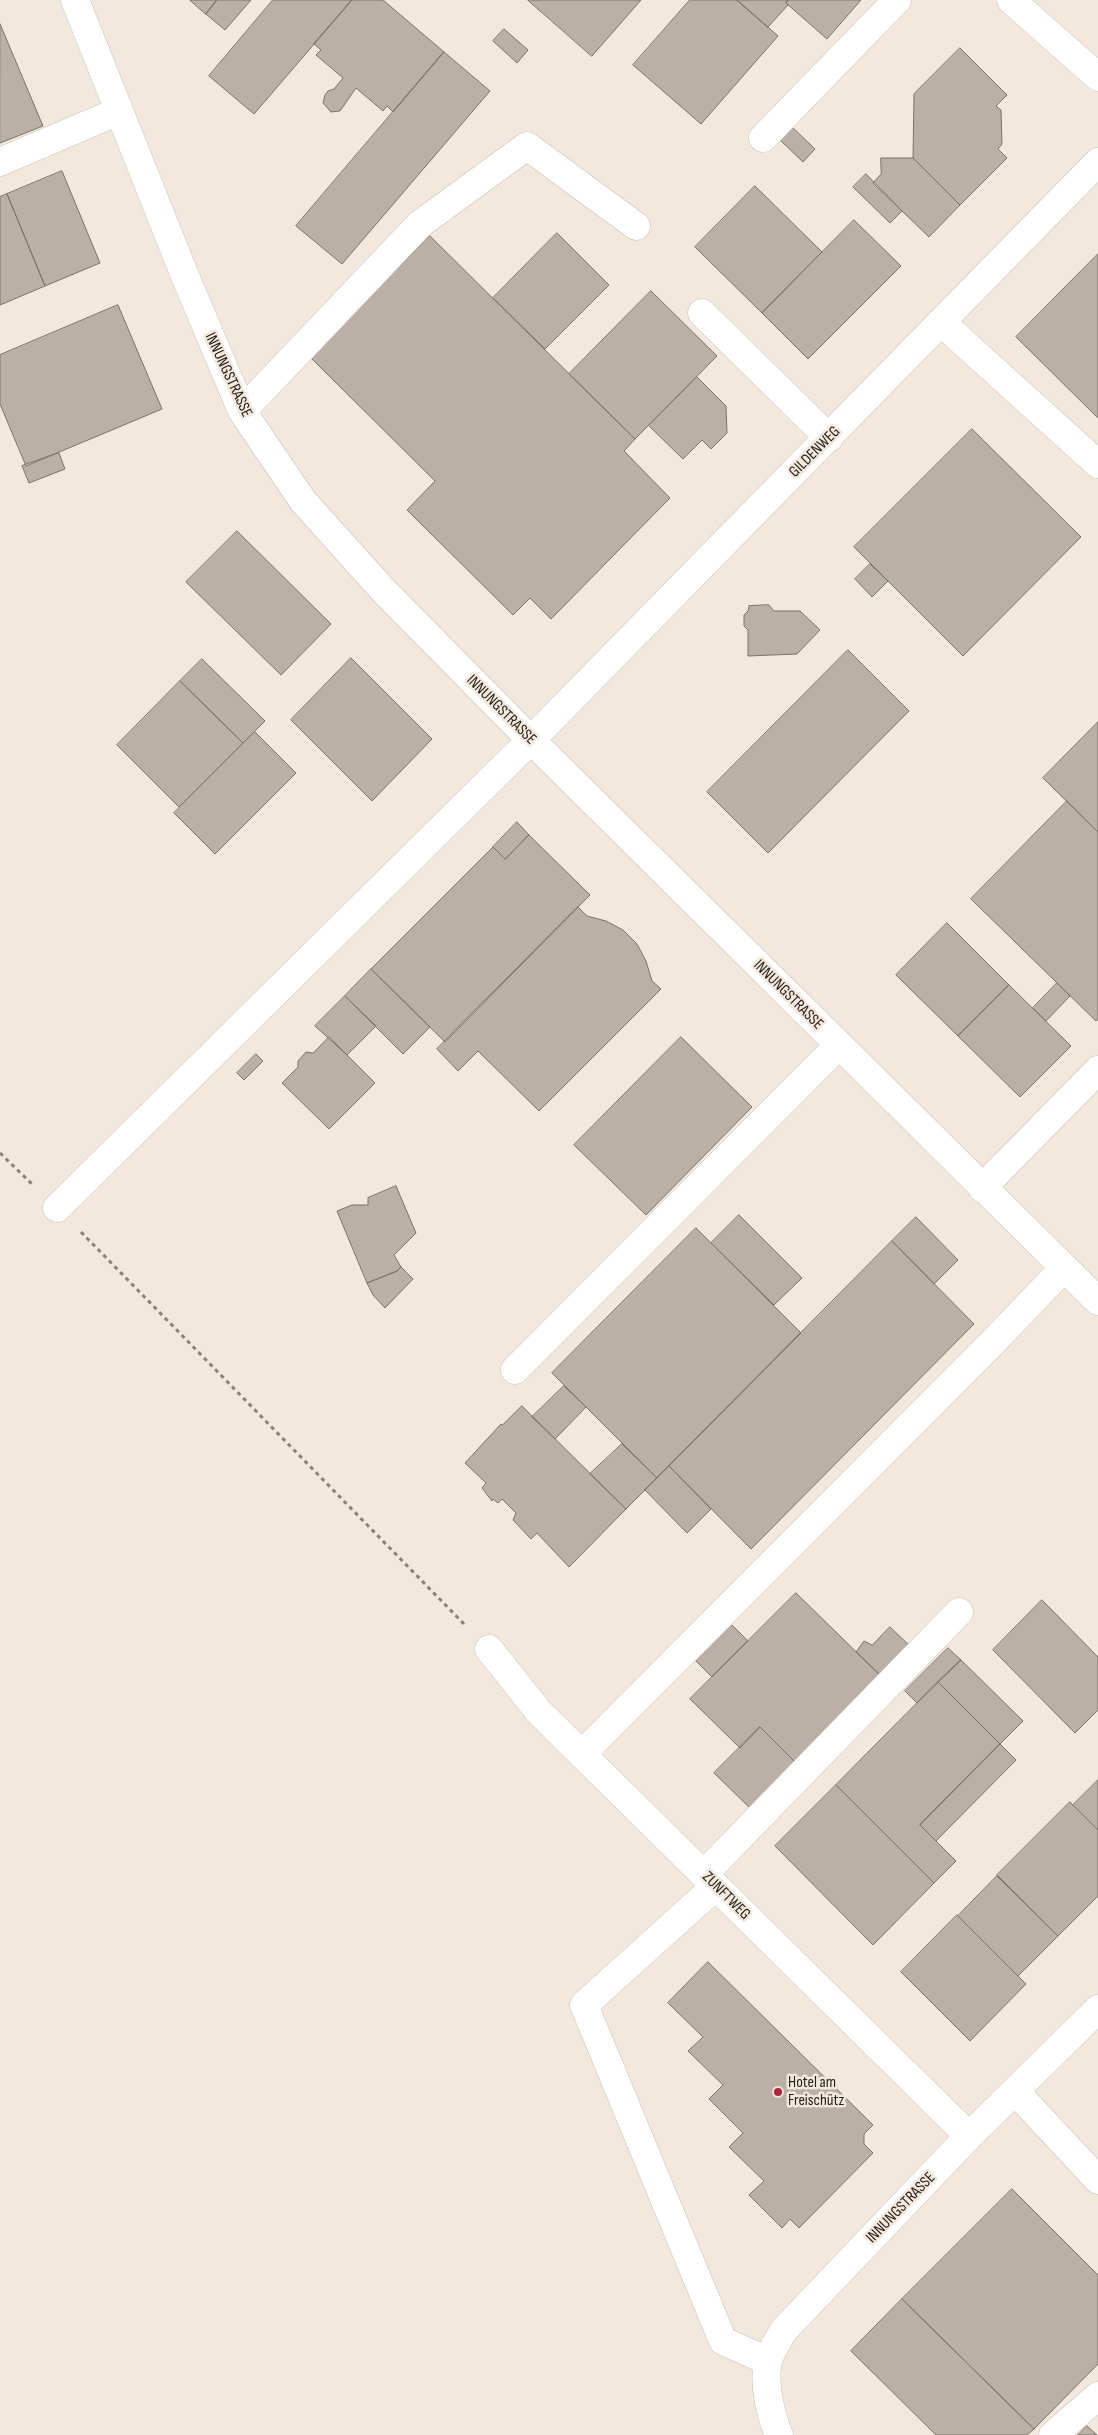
<!DOCTYPE html>
<html>
<head>
<meta charset="utf-8">
<style>
	body { margin:0 }
	canvas { display:block; background:#f3e8dc }
</style>
</head>
<body>
<canvas width="1098" height="2435"></canvas>
<script>
const ctx = document.querySelector('canvas').getContext('2d');
ctx.lineJoin = 'round';
function fill(path, color) { ctx.fillStyle = color; ctx.fill(path, 'evenodd'); }
function stroke(path, color, width, dash) { ctx.strokeStyle = color; ctx.lineWidth = width; ctx.lineCap = dash ? 'butt' : 'round'; ctx.setLineDash(dash || []); ctx.stroke(path); }
function drawText(font, color, halo, rows, align = 'center') {
  ctx.font = font + ' "Sofia Sans Condensed",sans-serif'; ctx.lineWidth = 5; ctx.setLineDash([]); ctx.textBaseline = 'middle'; ctx.strokeStyle = halo; ctx.fillStyle = color; for (const [text, x, y, turn = 0] of rows) {
    ctx.save(); ctx.translate(x, y); ctx.rotate((+turn || 0) * Math.PI / 180); ctx.textAlign = isNaN(turn) ? turn : align; if (halo) ctx.strokeText(text, 0, 0); ctx.fillText(text, 0, 0); ctx.restore();
  }
}
const building = new Path2D(`
	M190,0H217L206,14Z
	M217,0H251L225,30L206,14Z
	M273,0H352L254,114L209,76Z
	M352,0H383L444,52L393,112L387,106L383,111L356,88L340,111L331,112L323,103L325,95L328,91L334,89L343,78L316,55L321,50L314,44Z
	M528,0H641L592,56Z
	M690,0H737L778,36L701,124L633,65Z
	M737,0H788L786,3L788,5L768,27Z
	M788,0H861L827,39L786,3Z
	M0,24L43,126L0,143Z
	M504,29L528,50L517,63L493,41Z
	M960,48L1007,95L996,106L1001,110L1002,144L998,149L1007,158L960,205L913,158L914,94Z
	M444,52L490,91L342,264L296,226Z
	M791,126L815,149L803,162L779,139Z
	M881,158H913L960,205L929,237L873,183L881,174Z
	M62,171L100,263L45,286L7,194Z
	M866,174L902,211L890,223L853,187Z
	M755,186L822,252L762,313L695,247Z
	M7,194L45,286L0,305V197Z
	M854,220L901,266L808,359L762,313Z
	M557,233L609,285L545,349L493,298Z
	M430,236L635,439L624,451L670,498L551,619L530,598L513,615L407,510L435,481L310,357Z
	M1098,254V418L1016,337Z
	M651,291L717,356L635,439L569,374Z
	M118,305L162,409L26,466L0,404V355Z
	M697,377L726,406L727,433L711,449L702,440L683,459L649,426Z
	M972,429L1081,537L963,656L854,547Z
	M59,453L65,469L29,483L22,466Z
	M237,531L331,624L281,675L186,582Z
	M870,564L888,581L872,597L855,579Z
	M769,605L774,611H800L820,630L797,654L748,656V630L744,626V615L748,611L749,606Z
	M848,650L909,711L768,853L707,792Z
	M351,658L432,739L372,801L291,720Z
	M202,659L265,721L243,743L180,681Z
	M180,681L243,743L179,807L117,745Z
	M1098,722V832L1043,778Z
	M255,732L296,773L215,854L174,813Z
	M1067,801L1098,832V1019L1096,1021L971,899Z
	M517,822L529,835L505,859L493,847Z
	M529,835L590,895L445,1042L371,969L493,847L505,859Z
	M578,907L587,916L606,921L623,930L637,944L646,961L652,981L661,989L539,1111L478,1051L458,1071L437,1049Z
	M947,923L1009,985L958,1036L896,975Z
	M371,969L430,1027L403,1054L345,996Z
	M1057,983L1070,996L1046,1021L1033,1008Z
	M1009,985L1071,1046L1020,1097L958,1036Z
	M345,996L376,1026L347,1055L315,1026Z
	M329,1037L375,1083L329,1129L282,1083L298,1067V1061L306,1052L313,1053Z
	M681,1037L752,1107L646,1215L574,1145Z
	M256,1054L263,1061L244,1080L237,1073Z
	M396,1186L416,1233L394,1255L401,1267L397,1271L367,1283L337,1211L352,1205H368V1198Z
	M739,1215L802,1278L774,1305L711,1243Z
	M916,1217L958,1260L934,1284L892,1241Z
	M696,1228L801,1333L657,1478L552,1373Z
	M892,1241L974,1324L751,1549L669,1466Z
	M401,1267L413,1279L385,1308L373,1295L367,1283L397,1271Z
	M564,1386L586,1407L555,1439L532,1417Z
	M522,1406L626,1509L569,1567L537,1533L531,1539L513,1520L516,1513L502,1499L498,1503L493,1499L492,1501L482,1488L486,1483L465,1463L501,1424L502,1425Z
	M622,1444L657,1478L626,1509L590,1474Z
	M669,1466L711,1509L687,1533L645,1490Z
	M796,1593L882,1677L796,1763L760,1727L740,1748L690,1699Z
	M1042,1600L1098,1657V1710L1075,1733L993,1650Z
	M731,1624L748,1641L712,1677L695,1660Z
	M890,1627L911,1647L882,1677L856,1652L864,1641L872,1645Z
	M948,1648L961,1660L917,1703L905,1691Z
	M961,1660L1023,1721L1000,1744L938,1682Z
	M938,1682L1000,1744L920,1825L956,1861L934,1883L836,1785Z
	M760,1727L796,1763L751,1809L714,1773Z
	M1000,1744L1016,1760L936,1841L920,1825Z
	M1098,1780V1830L1073,1805Z
	M836,1785L934,1883L873,1945L775,1846Z
	M1070,1802L1098,1830V1896L1058,1936L997,1875Z
	M997,1876L1058,1936L1018,1976L958,1916Z
	M957,1915L1026,1984L970,2041L901,1972Z
	M708,1962L873,2125L864,2134V2144L873,2153L799,2228L790,2219L782,2228L749,2195L764,2181L729,2147L743,2133L709,2099L723,2085L688,2051L703,2037L668,2003Z
	M1012,2189L1098,2275V2364L1034,2429L902,2299Z
	M902,2299L1034,2429L1027,2435H936L851,2351Z
	M1087,2426L1097,2435H1078Z`);
fill(building, '#bbb0a5');
stroke(building, '#7c7268', 1);
const minor = new Path2D(`
	M75,0L185,276L242,411L303,501L383,590L531,740L1098,1301
	M1011,0L1098,77
	M763,138L897,0
	M0,162L119,111
	M702,313L829,438
	M942,323L1098,464
	M242,411L420,224L527,146L636,226
	M982,1188L1098,1070
	M57,1208L531,740L1098,162
	M515,1370L839,1045
	M489,1649L539,1712L969,2136
	M582,1754L994,1341L1064,1268
	M704,1874L959,1612
	M716,1886L584,2005L723,2341L768,2361
	M1015,2091L1098,2180
	M779,2435C771,2417 763,2382 768,2362C770,2351 779,2339 784,2330L969,2136L1098,2009
	M1053,2435L1098,2396`);
stroke(minor, '#c9bfb3', 29);
stroke(new Path2D(`
	M0,1153L34,1186
	M81,1232L466,1626`), '#89827a', 3, [4, 4]);
stroke(minor, '#fff', 28);
for (const [x, y, r, color] of [
	[778,2092,5,"#b3213a"]
]) { const dot = new Path2D(); dot.arc(x, y, r, 0, 2 * Math.PI); ctx.fillStyle = color; ctx.fill(dot); stroke(dot, '#f3e8dc', 2); }
drawText('16px', '#24201c', '#f3e8dc', [
	["INNUNGSTRASSE",228,375,65],
	["GILDENWEG",815,452,-45],
	["INNUNGSTRASSE",501,710,45],
	["INNUNGSTRASSE",788,995,45],
	["ZUNFTWEG",726,1896,45],
	["INNUNGSTRASSE",901,2208,-46]
]);
drawText('16px', '#24201c', '#f3e8dc', [
	["Hotel am",788,2083],
	["Freischütz",788,2101]
], 'left');
</script>
</body>
</html>
